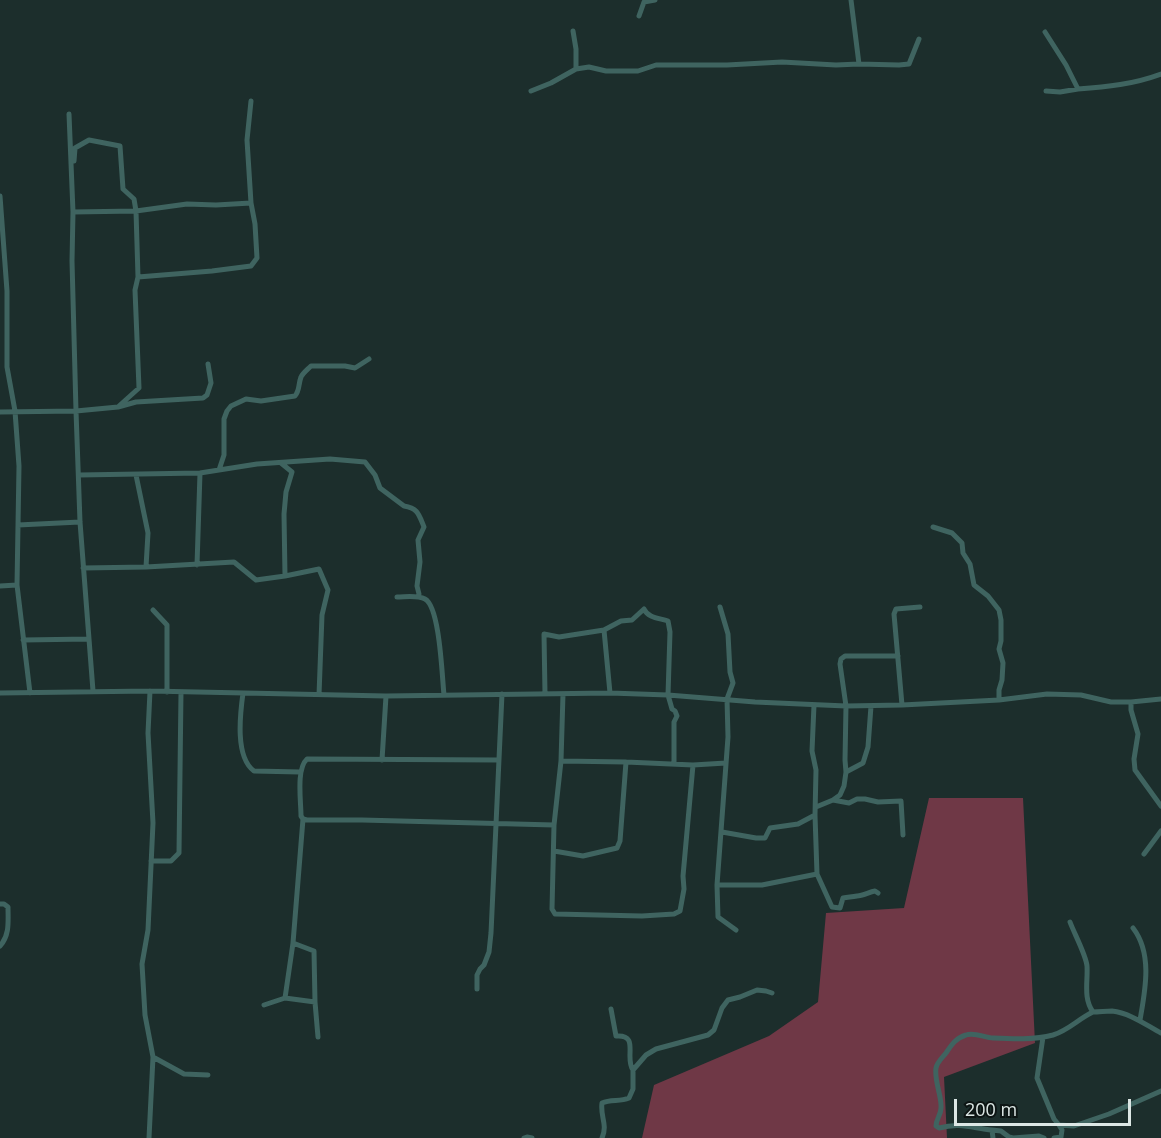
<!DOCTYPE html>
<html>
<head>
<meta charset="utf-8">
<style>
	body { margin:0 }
	#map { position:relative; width:1161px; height:1138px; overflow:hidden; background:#1c2e2c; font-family:"Open Sans",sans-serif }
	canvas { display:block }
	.scale { position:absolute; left:954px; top:1099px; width:177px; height:27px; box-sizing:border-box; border:3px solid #dce7e5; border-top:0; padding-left:8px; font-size:18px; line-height:21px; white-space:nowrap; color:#dce7e5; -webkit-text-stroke:4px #0d1514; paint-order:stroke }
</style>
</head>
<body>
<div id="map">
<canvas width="1161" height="1138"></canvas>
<div class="scale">200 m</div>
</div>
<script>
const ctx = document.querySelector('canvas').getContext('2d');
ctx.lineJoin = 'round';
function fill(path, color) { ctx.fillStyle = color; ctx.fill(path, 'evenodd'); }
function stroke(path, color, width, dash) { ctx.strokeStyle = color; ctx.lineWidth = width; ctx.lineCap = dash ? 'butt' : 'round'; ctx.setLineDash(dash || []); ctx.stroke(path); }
fill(new Path2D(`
	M929,798H1023L1035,1043L944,1077L947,1138H642L654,1085L769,1036L818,1002L826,913L904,908Z`), '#6f3846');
stroke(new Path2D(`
	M851,0L859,64
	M639,16L644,2L655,0
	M573,31L576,49V69
	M1045,32L1066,65L1078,89C1107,87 1134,84 1161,74
	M531,91L551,83L576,69L589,67L606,71H638L656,65H727L782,62L836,65L859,64L899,65L909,64L919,39
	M1046,91L1060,92L1078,89
	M69,114L73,212L72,261L76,411L118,407L136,402L203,398L207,395L211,383L208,364
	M74,161L75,148L89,140L120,146L123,189L134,199L136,211L138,277L135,290L139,388L119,406
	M0,196L7,291V367L15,411L19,466L17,585L30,693
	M73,212L136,211L187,204L216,205L251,203
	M138,277L212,271L251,266L257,258L255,224L251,203L247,140L251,101
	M0,412L76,411L80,522L93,691
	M219,470L224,455V419L227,411L231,406L246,399L261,401L295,396C300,390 298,385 301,377C303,373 307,370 311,366H345L355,368L369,359
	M79,475L200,473L257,464L330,459L365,462L375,475L380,488L404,506C418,508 419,515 424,527L418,540L420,562L417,586L419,594L418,597
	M136,475L148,533L146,567
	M18,525L80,522
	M933,527L952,533L962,543L963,553L970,564L974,585L988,596L999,610L1001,620V641L999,649L1003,663L1002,680L999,690V700
	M197,565L200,473
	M83,568L146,567L234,562L256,580L285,576L284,514L286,492L292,472L281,463
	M285,576L319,569L328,590L322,615L319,695
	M0,586L17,585
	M397,597C406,597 417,595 425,599C440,607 442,677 444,695
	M720,607L728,634L730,672L733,683L727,699L728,737L717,885L718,917L736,930
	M153,610L167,625V692
	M604,630L610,693
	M23,640L89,639
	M0,693L150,691L386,696L610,693L668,695L755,702L846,706L902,705L999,700L1047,694L1081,695L1111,702H1131L1161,699
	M243,693C240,715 235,757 254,771L300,772
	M545,694L544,634L559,637L604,630L621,621L632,620L644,609C648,618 659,618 668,621L670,632L668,695L672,709L675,711L677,716L674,722V764
	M563,694L561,761L554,825L552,909L555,914L642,916L674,914L680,911L684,889L683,876L693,765
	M1131,702V710L1138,734L1134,759L1135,770L1161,806
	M814,705L812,751L816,770L815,815L817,874L832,907L840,908L843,898C849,897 852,897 857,896C863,896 869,892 875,891L878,893
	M902,705L894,614L896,609L920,607
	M382,760L386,696
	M499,760L307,759C296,769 301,801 301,816L303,819L307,820H362L554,825
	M561,761L626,762L693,765L726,763
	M846,772L863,763L868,747L871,706
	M833,800L840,795L844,786L846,772L845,760L846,706L840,664L841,659L845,656H898
	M816,807L833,800L849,803L857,799H865L878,802L901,801L903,835
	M303,819L293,943L314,951L315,1002L318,1037
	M722,832L756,838H765L770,828L798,824L815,815
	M554,851L583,856L617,848L620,841L626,762
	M1144,854L1161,831
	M151,861H171L179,853L181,692
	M717,885H762L817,874
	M0,904H4L8,907C8,921 10,935 0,946
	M1070,922C1074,933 1086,955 1087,966C1088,982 1083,998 1093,1012C1099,1012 1106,1011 1112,1011C1130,1013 1146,1025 1161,1033
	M1133,928C1153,954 1145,991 1140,1020
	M477,989V975L480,969L484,965L489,952L491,933L502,694
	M285,998L293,943
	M264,1005L285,998L315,1002
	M611,1009L616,1036C640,1034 624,1058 633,1070
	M1043,1037L1037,1078L1054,1119L1059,1125L1074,1126L1109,1114L1161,1091
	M153,1057L184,1074L208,1075
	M992,1130L1001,1131L1009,1137L1013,1138L1039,1136L1044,1138
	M149,1138L153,1057L145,1015L142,964L148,930L153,823L148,733L150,691
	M524,1138L527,1137L532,1138
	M602,1138C608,1124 600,1117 602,1103C611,1099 620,1102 629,1098L633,1089V1070L646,1055L656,1049L708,1035L714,1030L722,1008L728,1000L740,997L757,990L766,991L772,993
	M993,1138L992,1130C972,1128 960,1122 939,1128L936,1126C936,1119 941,1115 941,1108C942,1096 934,1081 936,1068C937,1062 943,1057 946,1053C952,1044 956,1038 966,1035C975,1032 985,1038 993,1038C1013,1039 1034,1040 1053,1035C1069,1030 1078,1019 1093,1012
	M1054,1138L1061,1137L1062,1130L1059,1125`), '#3f6460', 5);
</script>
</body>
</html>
